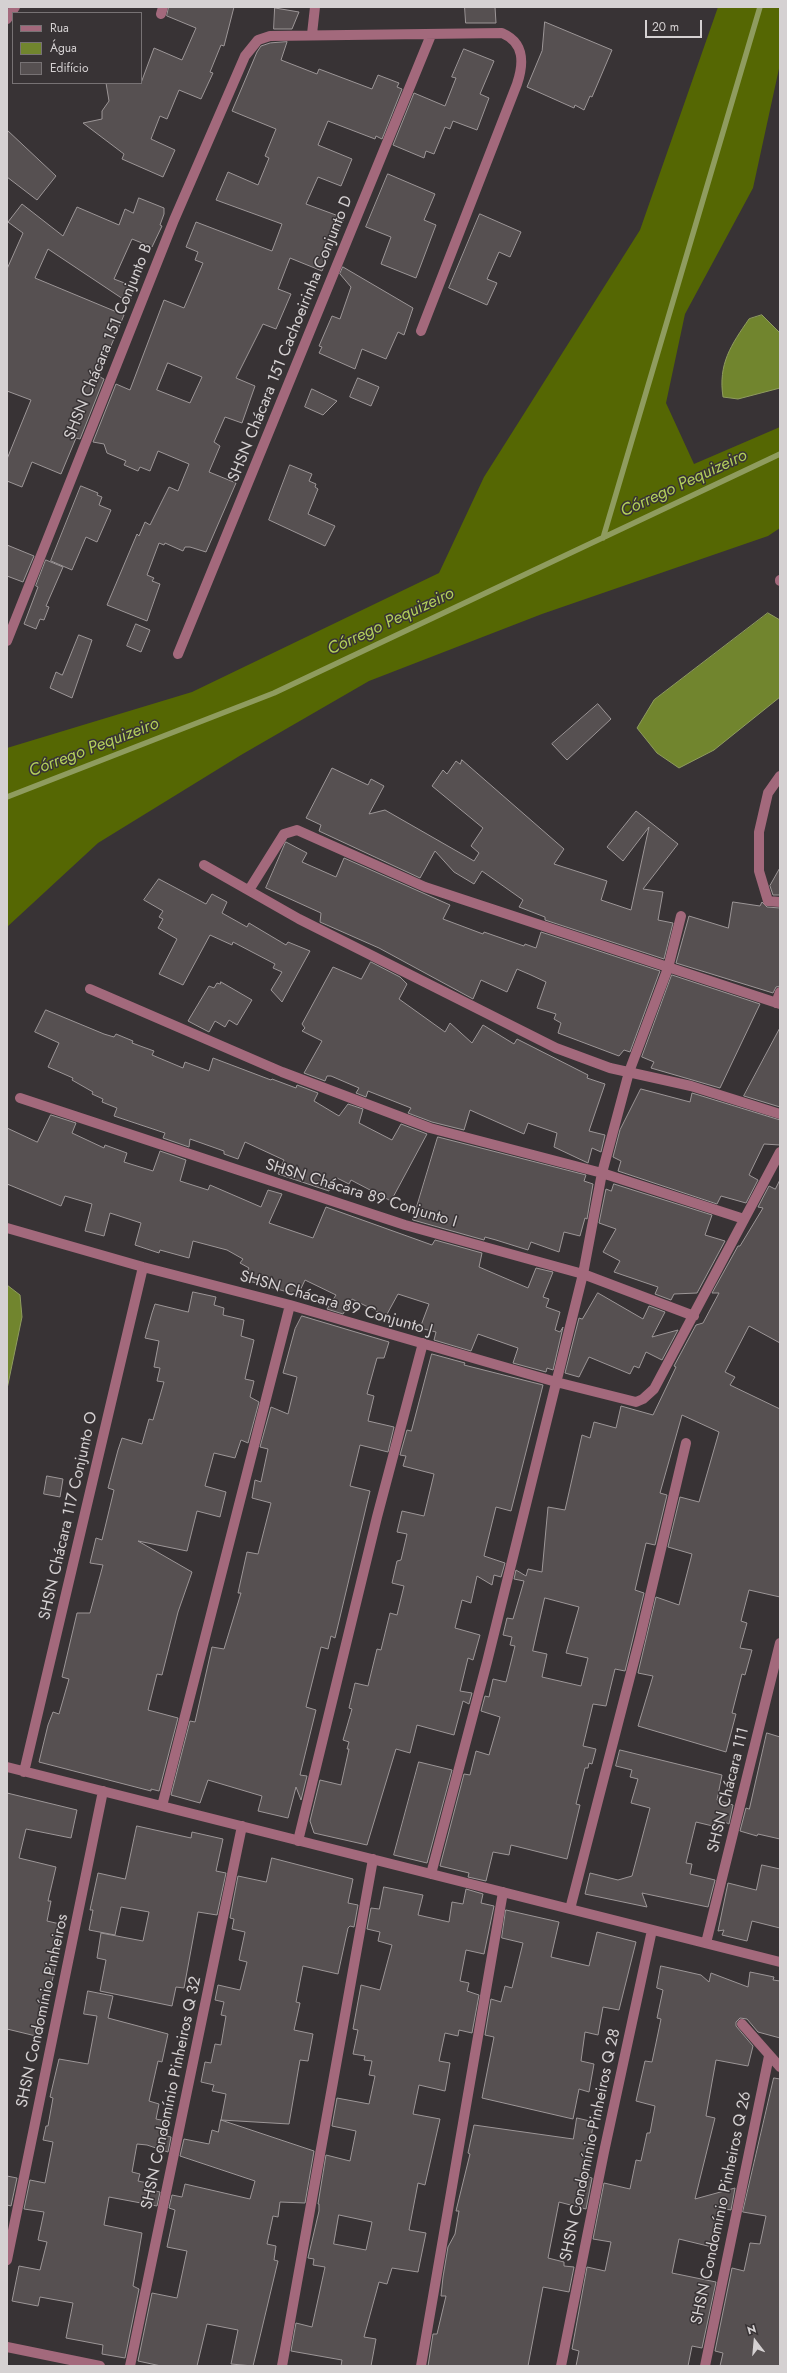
<!DOCTYPE html>
<html>
<head>
<meta charset="utf-8">
<style>
	body { margin:0 }
	#map { position:relative; width:787px; height:2373px; overflow:hidden; background:#383335; font-family:Jost,sans-serif }
	canvas { display:block }
	.frame { position:absolute; inset:0; border:8px solid #d5d1d2; pointer-events:none }
	.legend { position:absolute; left:12px; top:12px; width:130px; height:72px; box-sizing:border-box; background:#383335; border:1px solid #777274; margin:0; padding:5px 7px; list-style:none; font-size:12px; color:#d5d1d2 }
	.legend li { display:flex; align-items:center; gap:8px; height:20px }
	.legend b { width:20px; border:1px solid #777274 }
	.north { position:absolute; left:735px; top:2321px; width:40px; height:40px; -webkit-text-stroke:3px #383335; paint-order:stroke; rotate:344deg; font-size:11px; font-weight:700; line-height:16px; text-align:center; color:#d5d1d2 }
	.north::after { content:''; display:block; margin:auto; width:14px; height:18px; background:#d5d1d2; clip-path:polygon(50% 0,100% 100%,50% 72%,0 100%) }
	.scale { position:absolute; left:645px; top:20px; width:57px; height:18px; box-sizing:border-box; border:2px solid #d5d1d2; border-top:0; padding-left:5px; font-size:12px; line-height:14px; white-space:nowrap; color:#d5d1d2; -webkit-text-stroke:3px #383335; paint-order:stroke }
</style>
</head>
<body>
<div id="map">
<canvas width="787" height="2373"></canvas>
<div class="frame"></div>
<ul class="legend">
<li><b style="height:5px;background:#a3697c"></b>Rua</li>
<li><b style="height:11px;background:#71852e"></b>Água</li>
<li><b style="height:11px;background:#565051"></b>Edifício</li>
</ul>
<div class="north">N</div>
<div class="scale">20 m</div>
</div>
<script>
const ctx = document.querySelector('canvas').getContext('2d');
ctx.lineJoin = 'round';
function fill(path, color) { ctx.fillStyle = color; ctx.fill(path, 'evenodd'); }
function stroke(path, color, width, dash) { ctx.strokeStyle = color; ctx.lineWidth = width; ctx.lineCap = dash ? 'butt' : 'round'; ctx.setLineDash(dash || []); ctx.stroke(path); }
function drawText(font, color, halo, rows, align = 'center') {
  ctx.font = font + ' Jost,sans-serif'; ctx.lineWidth = 3; ctx.setLineDash([]); ctx.textBaseline = 'middle'; ctx.strokeStyle = halo; ctx.fillStyle = color; for (const [text, x, y, turn = 0] of rows) {
    ctx.save(); ctx.translate(x, y); ctx.rotate((+turn || 0) * Math.PI / 180); ctx.textAlign = isNaN(turn) ? turn : align; if (halo) ctx.strokeText(text, 0, 0); ctx.fillText(text, 0, 0); ctx.restore();
  }
}
fill(new Path2D(`
	M718,7H780V64L753,188L685,314L666,403L694,464L780,427V528L768,536L542,614L369,681L241,755L98,843L7,927V748L192,692L439,573L484,477L640,230Z`), '#556703');
const water = new Path2D(`
	M762,315L780,333V388L738,399L723,397C718,364 731,345 749,319Z
	M768,613L780,620V697L714,750L679,768L657,753L637,728L654,700Z
	M7,1285L20,1295L22,1317L7,1389Z`);
fill(water, '#71852e');
stroke(water, '#8f9c5f', 1);
stroke(new Path2D(`
	M603,538L760,7
	M7,797L274,693L780,454`), '#8f9c5f', 5.5);
const building = new Path2D(`
	M169,7H234L224,46L221,45L210,72L213,73L201,99L179,90L167,119L160,116L151,139L175,150L163,177L122,159L124,154L83,123L102,119V111L109,101L106,83H141L154,48L182,60L196,28L167,16Z
	M465,7H495L496,23H466Z
	M275,8L299,12L292,29H274Z
	M545,22L612,50L592,97L590,96L584,110L575,105L574,108L527,87L542,51Z
	M287,42L281,60L317,74L319,69L372,89L378,75L399,83L397,87L402,89L382,139L376,136L375,139L328,121L318,145L352,159L341,186L318,177L306,204L344,218L322,271L290,258L278,289L291,294L276,329L263,324L236,378L255,386L242,423L225,417L214,442L220,446L209,472L236,483L206,552L190,547H185L183,551L165,543L164,545L159,543L147,575L154,578L152,581L160,584L147,621L107,605L137,534L139,536L145,522L150,525L169,487L178,491L189,464L158,451L150,471L140,467L138,471L124,465L126,461L107,453L104,444L93,442L116,384L130,390L164,300L184,308L203,263L195,260L198,252L186,247L196,222L272,251L282,224L216,200L228,172L258,185L269,158L265,156L276,129L232,111L257,52L261,46L270,43ZM168,363L202,377L190,403L157,390Z
	M464,49L494,61L480,94L489,98L477,130L453,121L450,129L445,127L434,154L426,151L424,158L393,145L414,93L445,106L456,78L452,77Z
	M7,130L56,176L37,200L7,177Z
	M388,174L435,194L424,220L436,225L416,278L381,264L391,237L366,227Z
	M139,198L164,208V214L160,225L162,226L152,247L132,239L114,279L135,287L129,303L48,249L35,278L124,315L102,367L100,377L104,379L80,439L76,438L61,474L32,462L22,487L7,481V459L31,400L7,391V269L23,233L8,222L22,204L63,236L77,207L119,225L125,209L133,213Z
	M480,214L521,232L510,257L499,252L487,279L497,283L487,305L449,288Z
	M343,267L413,308L404,335L398,332L386,359L362,349L355,369L319,353L322,347L319,346L332,316L340,319L351,287L340,274Z
	M358,378L379,387L371,406L350,397Z
	M312,389L337,401L323,415L305,407Z
	M290,465L312,474L309,481L316,484L315,487L318,489L308,514L335,526L325,546L269,520Z
	M81,486L98,493L97,495L102,497L99,505L111,510L97,542L86,537L72,570L51,561Z
	M7,545L34,556L23,582L7,576Z
	M46,560L63,567L46,606L49,607L44,620L40,619L36,629L24,624L38,587L36,586Z
	M136,624L150,630L141,652L127,646Z
	M79,635L92,640L72,698L50,688L56,672L62,675Z
	M598,704L611,719L567,760L552,744Z
	M462,760L564,849L554,864L607,881L601,900L631,910L649,827L623,861L607,847L636,811L678,844L643,889L663,892L658,920L673,923L664,959L545,920V917L519,907L523,900L482,871L474,884L454,872L435,851L420,878L319,831L321,825L306,818L332,768L368,785L371,779L384,786L369,814L385,810L474,861L479,853L471,846L483,828L432,786L443,770L447,774L456,761L460,764Z
	M286,842L307,853L302,862L336,877L344,858L450,905L443,919L483,934L484,932L524,946L525,944L536,948L541,932L660,971L630,1052L624,1050L619,1056L558,1033L561,1023L554,1019L556,1014L537,1008L546,982L531,975L517,969L507,992L481,980L473,999L379,948L320,922L321,913L266,888Z
	M780,868V895H773L770,886Z
	M159,879L206,904L212,894L227,902L222,913L247,927L249,923L286,945L288,942L310,951L282,1002L271,990L282,972L273,968L275,964L233,942L232,945L210,935L183,985L159,974L177,939L158,928L163,919L159,917L163,911L144,900Z
	M733,902L760,906L762,902L767,907L780,908V986L776,987L773,993L676,963L689,916L728,928Z
	M371,962L400,977L407,984L399,999L445,1032L450,1023L472,1043L483,1025L514,1044L517,1039L588,1075L587,1078L605,1084L589,1131L605,1135L601,1152L592,1148L588,1163L554,1147L557,1133L528,1123L524,1134L470,1110L464,1130L432,1122L408,1113L411,1108L368,1091L366,1097L356,1093L359,1088L331,1076H327L325,1081L304,1073L322,1041L302,1031L305,1028L302,1024L333,967L361,979Z
	M672,975L760,1004L720,1088L651,1068L654,1062L642,1057Z
	M221,982L252,1000L237,1025L229,1020L225,1027L215,1021L209,1032L188,1021L209,986L214,988L217,983L220,984Z
	M46,1010L104,1034L114,1037L116,1034L133,1041L132,1043L154,1051L152,1055L183,1068L185,1062L209,1071L213,1058L271,1080L272,1079L296,1088L297,1085L318,1093L314,1101L339,1116L348,1104L363,1109L359,1123L392,1140L401,1124L427,1134L391,1201L351,1180L349,1184L337,1178L329,1191L278,1174L284,1160L245,1142L238,1159L224,1154V1151L190,1139L189,1147L163,1138L165,1133L114,1116L117,1108L102,1102L103,1099L92,1094L93,1092L72,1080L73,1078L48,1067L59,1043L35,1032Z
	M780,1028V1107L744,1096Z
	M641,1089L690,1102L692,1093L780,1120V1145L764,1144L749,1175L758,1180L746,1203L721,1196L717,1204L618,1171L621,1161L613,1157L620,1130Z
	M51,1115L76,1123L72,1133L104,1148L105,1145L127,1153L124,1162L153,1171L160,1151L186,1160L180,1181L208,1190L210,1185L261,1207L268,1190L282,1194L269,1223L313,1238L326,1207L432,1245L435,1240L482,1253L479,1267L528,1288L536,1268L553,1272L543,1297L549,1299L546,1307L560,1312L555,1330L560,1332L563,1327L553,1370L547,1368L546,1372L513,1363L518,1348L478,1334L471,1351L434,1340L436,1332L420,1328L429,1304L398,1294L386,1316L352,1299L343,1314L327,1309L336,1295L305,1280L298,1295L270,1287L269,1288L253,1282L242,1281L249,1268L240,1263L243,1259L227,1250L193,1241L189,1258L160,1250L159,1253L135,1245L141,1223L110,1213L104,1236L85,1231L92,1204L65,1196L61,1206L7,1184V1128L37,1142Z
	M438,1137L586,1175L584,1181L593,1184L587,1219L585,1218L580,1236L564,1232L559,1252L531,1242L528,1250L496,1240L485,1237L484,1240L413,1220Z
	M780,1180V1343L749,1326L725,1372L735,1377L730,1385L780,1409V1597L749,1590L741,1621L747,1623L740,1648L752,1650L745,1675L742,1674L732,1713L736,1714L726,1752L638,1726L653,1676L638,1673L656,1597L679,1605L692,1554L668,1547L680,1497L699,1502L719,1432L682,1415L660,1493L667,1495L655,1545L646,1543L635,1590L644,1593L625,1671L615,1669L606,1706L593,1704L583,1746L596,1749L592,1764L589,1763L588,1768H585L576,1804L580,1805L567,1859L511,1845L509,1855L493,1852L486,1881L468,1877L469,1873L440,1866L464,1774L470,1775L476,1751L489,1755L500,1717L481,1711L485,1696L489,1697L493,1679L506,1682L515,1646L510,1645L512,1637L503,1635L507,1618L513,1619L524,1581L514,1579L516,1570L526,1576L528,1569L542,1572L548,1507L565,1510L582,1435L590,1438L594,1422L616,1428L621,1406L653,1415L676,1367L674,1366L696,1325L703,1323L719,1293H712L738,1246H740L763,1208L758,1207L769,1186L775,1189ZM545,1598L579,1607L566,1653L588,1658L581,1686L542,1677L547,1654L533,1651Z
	M614,1184L712,1215L705,1235L725,1241L697,1293L674,1294L671,1300L655,1294L658,1287L614,1272L620,1261L603,1252L616,1229L599,1223L606,1189L611,1191Z
	M193,1292L216,1297L214,1305L224,1308L223,1315L244,1320L241,1336L254,1340L245,1379L254,1381L250,1397L259,1402L248,1443L241,1440L235,1458L214,1453L205,1486L226,1492L220,1517L197,1511L187,1551L138,1541L192,1572L178,1612L162,1675L157,1674L148,1710L178,1718L159,1791L151,1789V1791L39,1762L48,1725L53,1712L59,1714L69,1679L62,1677L77,1613H90L103,1565L90,1563L96,1538L102,1540L114,1490L108,1488L118,1450L122,1438L142,1444L149,1419L153,1420L164,1382L157,1381L160,1368L154,1367L159,1341L145,1338L152,1313L155,1304L188,1312Z
	M598,1293L643,1319L649,1306L665,1312L652,1337L678,1330L662,1360L646,1352L639,1368L634,1366L630,1374L589,1357L579,1377L565,1373L579,1318L582,1319Z
	M302,1316L389,1342L384,1358H377L367,1394L374,1396L368,1421L394,1427L388,1452L360,1445L350,1486L370,1491L335,1638L331,1636L328,1649L321,1647L306,1707L316,1710L300,1775L307,1776L301,1800L296,1787L288,1818L258,1811L262,1796L208,1780L200,1803L171,1795L190,1721L195,1722L212,1647L224,1649L241,1593H238L247,1552L258,1554L271,1503L252,1498L255,1480L261,1482L268,1449L260,1447L271,1407L288,1414L297,1377L283,1373L295,1329Z
	M432,1354L465,1363L464,1365L543,1385L511,1511L496,1507L484,1556L505,1563L501,1577L494,1575L492,1585L477,1576L471,1603L462,1600L455,1628L480,1635L473,1660L468,1658L460,1691L472,1693L469,1704L463,1701L454,1735L417,1725L410,1753L396,1749L367,1845L314,1833L310,1821L320,1780L341,1785L349,1749H347L349,1742L343,1740L352,1709L349,1708L355,1683L368,1686L377,1649L381,1650L390,1613L397,1615L404,1586L392,1583L397,1561L401,1560L407,1534L397,1532L402,1511L424,1516L434,1474L403,1466L406,1456L400,1455L407,1430L411,1431Z
	M47,1476L63,1479L60,1497L44,1494Z
	M767,1733L780,1737V1839L758,1834L757,1836L740,1831L746,1808L749,1809Z
	M620,1750L722,1775L717,1800L733,1805L729,1824L723,1821L721,1828L696,1822L686,1863L692,1864L690,1874L715,1880L708,1907L642,1893L647,1907L585,1894L590,1873L618,1880L632,1876L650,1808L631,1803L638,1779L630,1777L632,1770L616,1766Z
	M419,1762L452,1770L427,1863L394,1855Z
	M7,1793L77,1810L71,1838L26,1829L19,1858L56,1867L48,1901H51L47,1921L60,1924L57,1935L62,1936L40,2037L7,2029Z
	M137,1826L191,1838L192,1832L223,1839L216,1871L226,1873L217,1915L198,1912L184,1988L176,1987L172,2006L100,1991L106,1960L97,1958L101,1933L143,1941L149,1912L121,1907L115,1935L89,1930L93,1910H90L98,1873L125,1879Z
	M272,1858L353,1879L348,1903L358,1905L354,1927L350,1926L348,1928L338,1974L303,1966L296,2002L300,2003L294,2030L313,2034L308,2061L300,2060L289,2124L221,2120L226,2094L212,2091L214,2085L201,2082L205,2062L211,2063L215,2044L221,2045L226,2016L221,2015L224,2002L215,2000L218,1985L240,1990L247,1962L239,1960L245,1932L232,1929L234,1919L230,1918L238,1876L266,1882Z
	M762,1865L780,1869V1928L752,1921L747,1941L722,1935L724,1930L718,1931L728,1883L756,1890Z
	M384,1887L423,1895L418,1915L449,1922L452,1902L463,1904L466,1889L483,1894L481,1903L494,1906L484,1954L466,1950L460,1981L469,1983L467,1991L479,1995L472,2033L459,2030L458,2036L445,2033L439,2061L450,2063L445,2091L419,2085L413,2114L440,2119L425,2185L418,2183L409,2230L426,2233L418,2272L392,2268L387,2284L379,2282L364,2337L376,2339L371,2366H341L342,2360L291,2351L296,2323L312,2327L325,2267L313,2265L314,2259L308,2258L319,2211V2204H318L326,2155L350,2161L356,2131L332,2126L337,2098L369,2104L375,2076L369,2075L372,2061L364,2060L365,2056L353,2054L358,2030L353,2029L361,1985L380,1990L392,1945L378,1941L380,1932L367,1929L371,1908L379,1909ZM339,2215L372,2222L366,2250L334,2244Z
	M506,1910L559,1922L551,1957L589,1966L597,1932L636,1942L619,2010L603,2007L598,2035L585,2032L581,2061L594,2064L589,2092L579,2089L573,2119L482,2098L494,2037L485,2035L491,1999L501,2002L505,1986L512,1988L523,1943L502,1938Z
	M661,1966L701,1975L709,1982L711,1973L748,1987L750,1972L774,1977L773,1980L780,1981V2038L758,2032L747,2019L740,2018L736,2022V2026L753,2046L748,2066L716,2060L706,2116L715,2118L695,2199L735,2188L731,2210L720,2208L712,2247L679,2239L672,2273L716,2282L702,2348L692,2346L688,2366H576L579,2351L572,2349L587,2267L605,2271L611,2242L593,2239L604,2183L630,2189L636,2160L641,2161L647,2133H650L655,2106L636,2101L645,2061L652,2062L661,2019L657,2018L663,1990L657,1988Z
	M88,1991L113,1996L108,2018L168,2034L162,2062L158,2061L149,2101L159,2104L156,2119L166,2121L163,2135L171,2137L168,2152L147,2145L137,2144L132,2172L140,2174L138,2181L152,2184L151,2190L160,2192L157,2206L109,2197L104,2225L142,2233L133,2286L139,2289L125,2358L102,2354L103,2345L66,2338L73,2303L40,2297L38,2306L12,2301L19,2266L40,2270L47,2242L38,2240L44,2212L24,2209L30,2180L45,2183L53,2142L43,2140L46,2126H48L53,2098L50,2097L59,2059L88,2064L97,2016L84,2014Z
	M774,2078L780,2079V2366H720L723,2353L715,2351L732,2268L744,2271L750,2243L760,2244L766,2216L743,2212Z
	M577,2118L594,2122L583,2175L592,2178L586,2209L559,2202L548,2258L564,2262V2266L574,2267L569,2292L543,2287L528,2366H428L433,2334H437L446,2296H441L443,2277L448,2247L455,2234L459,2211H456L470,2154L468,2153L474,2125L573,2139Z
	M221,2120L314,2151L305,2203L280,2202L278,2217L273,2216L267,2244L276,2246L274,2260L278,2261L253,2366L231,2364L238,2330L207,2324L197,2366H161L138,2361L152,2293L177,2298L187,2251L167,2247L175,2210L169,2208L172,2195L182,2197L185,2184L250,2199L255,2181L180,2156L184,2139L209,2144L212,2130L218,2132Z
	M7,2176L17,2178L11,2206L7,2205Z`);
fill(building, '#565051');
stroke(building, '#9c9697', 1);
stroke(new Path2D(`
	M161,14L163,7
	M7,19L15,7
	M312,34L315,7
	M780,581V580
	M7,641L174,220L245,56L258,40L270,36L502,33C525,43 524,63 517,84L421,331
	M178,654L431,35
	M780,776L768,793L759,832V871L768,901L780,902
	M204,865L299,919L556,1048L610,1068L691,1086L780,1114
	M249,890L284,834L297,830L425,887L780,1004
	M90,989L282,1072L430,1128L602,1173L744,1219
	M776,1003L780,992
	M20,1098L405,1225L583,1274L694,1316
	M7,1228L143,1267L290,1305L556,1382L636,1402L643,1399L654,1389L780,1152
	M7,1767L780,1962
	M24,1772L143,1267
	M162,1806L290,1305
	M298,1841L377,1517L423,1343
	M431,1874L487,1662L583,1274L602,1173L629,1072L668,968L681,916
	M570,1909L640,1638L686,1443
	M706,1943L780,1643
	M742,2024L780,2067
	M7,2260L103,1791
	M7,2347L100,2366
	M130,2366L242,1826
	M282,2366L373,1859
	M421,2366L503,1892
	M561,2366L604,2152L652,1930
	M705,2366L769,2056`), '#a3697c', 10);
drawText('16px', '#d5d1d2', '#383335', [
	["SHSN Chácara 151 Cachoeirinha Conjunto D",291,339,-68],
	["SHSN Chácara 151 Conjunto B",109,342,-68],
	["SHSN Chácara 89 Conjunto I",361,1194,17],
	["SHSN Chácara 89 Conjunto J",336,1304,16],
	["SHSN Chácara 117 Conjunto O",69,1516,-77],
	["SHSN Chácara 111",729,1790,-76],
	["SHSN Condomínio Pinheiros",43,2011,-78],
	["SHSN Condomínio Pinheiros Q 32",172,2093,-78],
	["SHSN Condomínio Pinheiros Q 28",591,2145,-78],
	["SHSN Condomínio Pinheiros Q 26",722,2208,-78]
]);
drawText('italic 17px', '#b2ce5b', '#383335', [
	["Córrego Pequizeiro",684,484,-25],
	["Córrego Pequizeiro",391,622,-25],
	["Córrego Pequizeiro",94,748,-21]
]);
</script>
</body>
</html>
